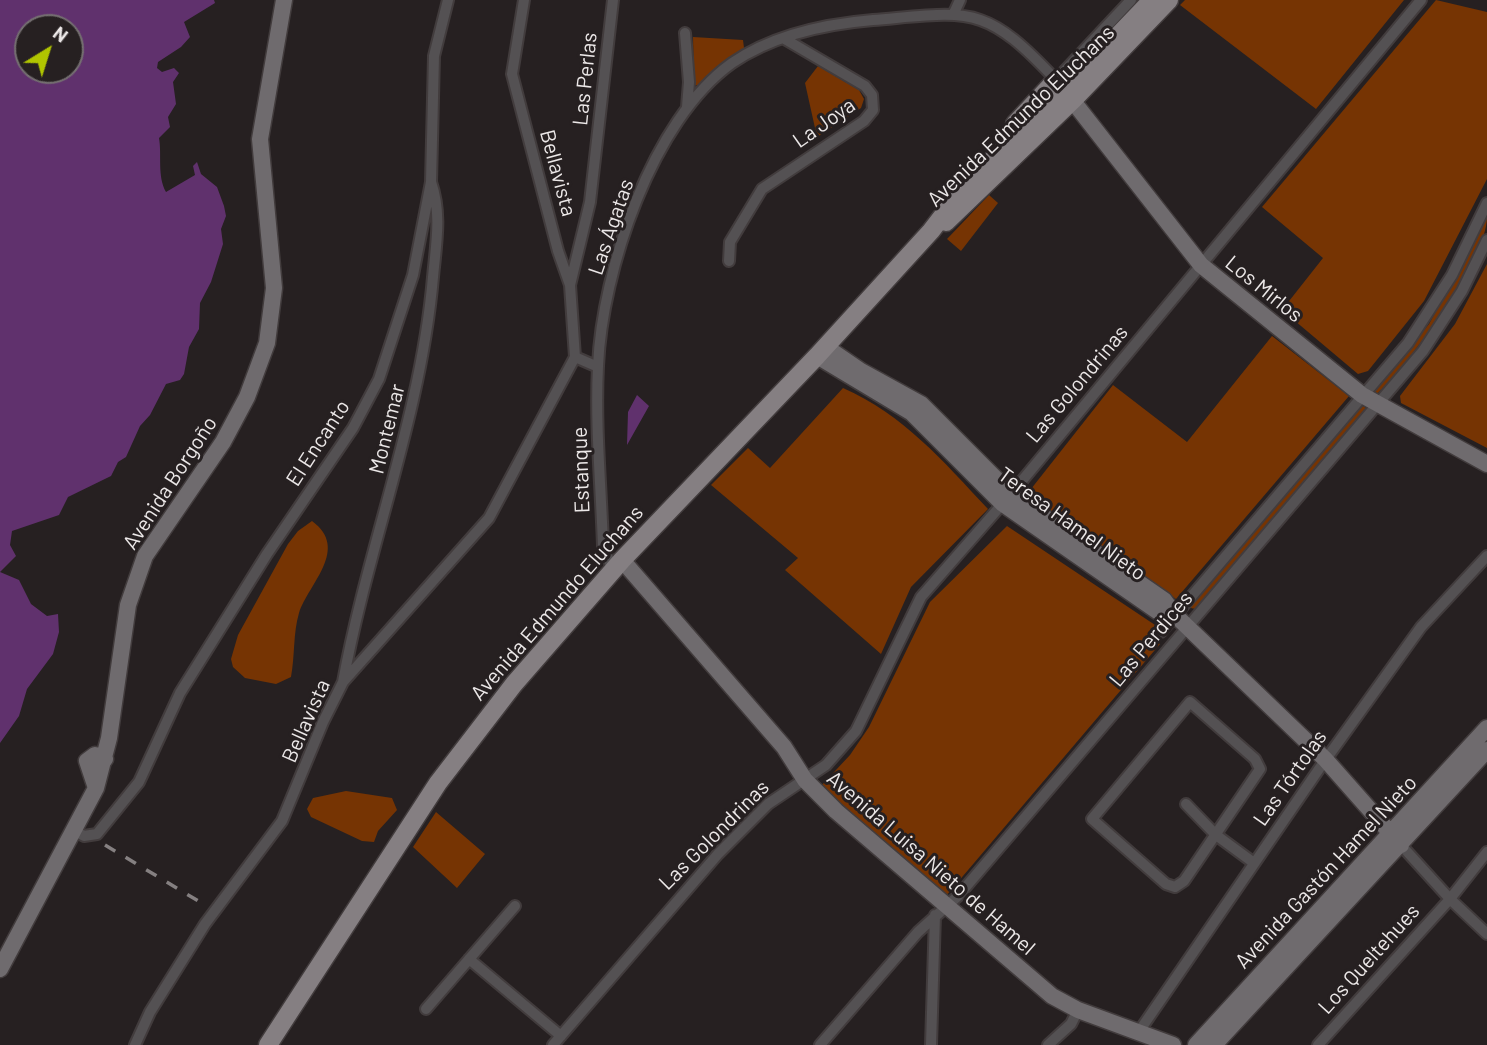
<!DOCTYPE html>
<html>
<head>
<meta charset="utf-8">
<style>
	body { margin:0 }
	#map { position:relative; width:1487px; height:1045px; overflow:hidden; background:#262021; font-family:Barlow,sans-serif }
	canvas { display:block }
	.north { position:absolute; left:14px; top:14px; width:70px; height:70px; box-sizing:border-box; background:#262021; border:2px solid #757071; border-radius:50%; rotate:38deg; font-size:19px; font-weight:700; line-height:28px; text-align:center; color:#ece8e8 }
	.north::after { content:''; display:block; margin:auto; width:24px; height:32px; background:#b0c500; clip-path:polygon(50% 0,100% 100%,50% 72%,0 100%) }
</style>
</head>
<body>
<div id="map">
<canvas width="1487" height="1045"></canvas>
<div class="north">N</div>
</div>
<script>
const ctx = document.querySelector('canvas').getContext('2d');
ctx.lineJoin = 'round';
function fill(path, color) { ctx.fillStyle = color; ctx.fill(path, 'evenodd'); }
function stroke(path, color, width, dash) { ctx.strokeStyle = color; ctx.lineWidth = width; ctx.lineCap = dash ? 'butt' : 'round'; ctx.setLineDash(dash || []); ctx.stroke(path); }
function drawText(font, color, halo, rows, align = 'center') {
  ctx.font = font + ' Barlow,sans-serif'; ctx.lineWidth = 6; ctx.setLineDash([]); ctx.textBaseline = 'middle'; ctx.strokeStyle = halo; ctx.fillStyle = color; for (const [text, x, y, turn = 0] of rows) {
    ctx.save(); ctx.translate(x, y); ctx.rotate((+turn || 0) * Math.PI / 180); ctx.textAlign = isNaN(turn) ? turn : align; if (halo) ctx.strokeText(text, 0, 0); ctx.fillText(text, 0, 0); ctx.restore();
  }
}
fill(new Path2D(`
	M1185,0H1404L1316,109L1180,5Z
	M1436,0L1487,12V179L1424,301L1368,371L1358,374L1282,310L1323,258L1262,207Z
	M693,37L743,40L744,48L700,86L694,85Z
	M818,66L859,90L864,99L861,108L817,137L805,83Z
	M989,195L998,203L961,251L947,239Z
	M1487,217C1487,260 1408,365 1376,395L1374,391L1429,324Z
	M1487,264V448L1401,403L1400,396L1455,324Z
	M1272,336L1349,396L1176,599L1032,499L1031,489L1113,385L1187,442Z
	M843,388C904,415 943,461 988,509L911,587L881,654L785,570L798,558L711,485L748,448L770,468Z
	M1362,405L1366,408L1195,609L1191,608L1190,604Z
	M312,521C350,549 309,583 299,613C293,633 295,656 291,677L276,684L245,678L233,667L231,659L238,635L288,544L298,531Z
	M1007,526L1158,627L1152,635L1160,644L946,896L821,786L850,755L869,727L930,602Z
	M346,791L392,798L397,810L378,831L374,842L362,841L311,817L307,809L313,798Z
	M436,812L485,854L457,888L413,847Z`), '#763403');
fill(new Path2D(`
	M0,0H214L215,3L184,22L190,37L181,47L158,62L157,68L162,72L174,68L179,73L173,82L176,104L168,117L170,127L159,138C162,155 157,176 166,192L195,175L193,166L197,162L201,174L217,187L224,206L226,216L221,229L223,244L211,282L200,303L199,329L189,347L184,374L180,380L166,384L150,415L140,426L126,457L118,462L111,476L68,497L59,515L12,531L10,545L16,556L0,572L19,580L31,604L47,616L58,614L59,632L53,654L27,689L19,716L0,743ZM28,28H70V70H28Z
	M637,395L649,406L627,445L628,412Z`), '#60316d');
const street = new Path2D(`
	M954,13L960,0
	M685,33L689,82L687,107
	M729,261L730,242L762,189L864,121L873,110L872,95L865,86L783,38
	M570,285L590,202L613,0
	M575,357L598,367
	M613,570L603,546C601,486 595,425 598,366C602,271 652,120 732,63C773,35 825,24 873,20C971,12 984,3 1056,80L1131,0
	M1161,632L1408,343L1452,275L1487,203
	M343,682C368,545 421,416 433,277C436,244 442,214 431,182
	M1190,702L1255,759L1260,769L1184,881L1175,887L1166,884L1092,819Z
	M1186,804L1216,835L1254,863
	M75,831L84,836L97,834L139,782L180,693L267,554L353,428L379,379L413,275L431,182L434,56L448,0
	M1401,845L1450,899L1487,934
	M469,959L561,1036
	M426,1009L515,906
	M1138,1033L1319,769L1421,627L1487,556
	M135,1045L150,1012L205,924L282,821L323,722L343,682L489,518L575,357L570,285L558,251L512,74L524,0
	M553,1045L718,854L768,804L826,765L856,731L921,597L1011,494L1421,0
	M820,1045L918,932L958,896L1423,351L1462,291L1487,240
	M931,1045L935,915
	M1048,1045L1071,1024L1078,1010
	M1318,1045L1450,899L1487,852`);
const secondary = new Path2D(`
	M1065,91L1201,265L1362,395L1487,464
	M826,347L861,371L921,404L1011,494L1164,600L1175,615L1325,759L1401,845
	M817,356L912,413L1003,504L1157,611L1175,615
	M622,560L784,747L805,780L836,811L1052,996L1078,1010L1173,1045
	M96,788L87,761L95,755L105,759
	M0,969L96,788L109,738L128,605L145,556L223,442L247,397L267,343L274,288L260,139L284,0
	M1196,1045L1487,728
	M1214,1045L1487,750`);
const primary = new Path2D(`
	M1015,124L1056,80
	M946,222L1073,100L1169,0
	M268,1045L438,783L514,684L622,560L817,356L931,231L968,183L1065,91L1152,0`);
stroke(street, '#423c3d', 14);
stroke(secondary, '#423c3d', 19);
stroke(primary, '#423c3d', 21);
stroke(street, '#545153', 10);
stroke(secondary, '#6f6b6e', 16);
stroke(primary, '#857f82', 18);
stroke(new Path2D(`
	M105,845L200,902`), '#858081', 3.5, [12, 12]);
drawText('21px', '#ece8e8', '#262021', [
	["Las Perlas",585,79,-84],
	["Avenida Edmundo Eluchans",1021,116,-44],
	["La Joya",824,123,-35],
	["Bellavista",558,173,75],
	["Las Ágatas",611,227,-71],
	["Los Mirlos",1264,289,39],
	["Las Golondrinas",1077,384,-50],
	["Montemar",387,429,-76],
	["El Encanto",318,443,-57],
	["Estanque",581,470,-92],
	["Avenida Borgoño",170,483,-57],
	["Teresa Hamel Nieto",1072,524,36],
	["Avenida Edmundo Eluchans",557,603,-49],
	["Las Perdices",1151,639,-50],
	["Bellavista",306,721,-66],
	["Las Tórtolas",1290,778,-55],
	["Las Golondrinas",714,835,-45],
	["Avenida Luisa Nieto de Hamel",931,863,41],
	["Avenida Gastón Hamel Nieto",1326,872,-47],
	["Los Queltehues",1369,959,-48]
]);
</script>
</body>
</html>
